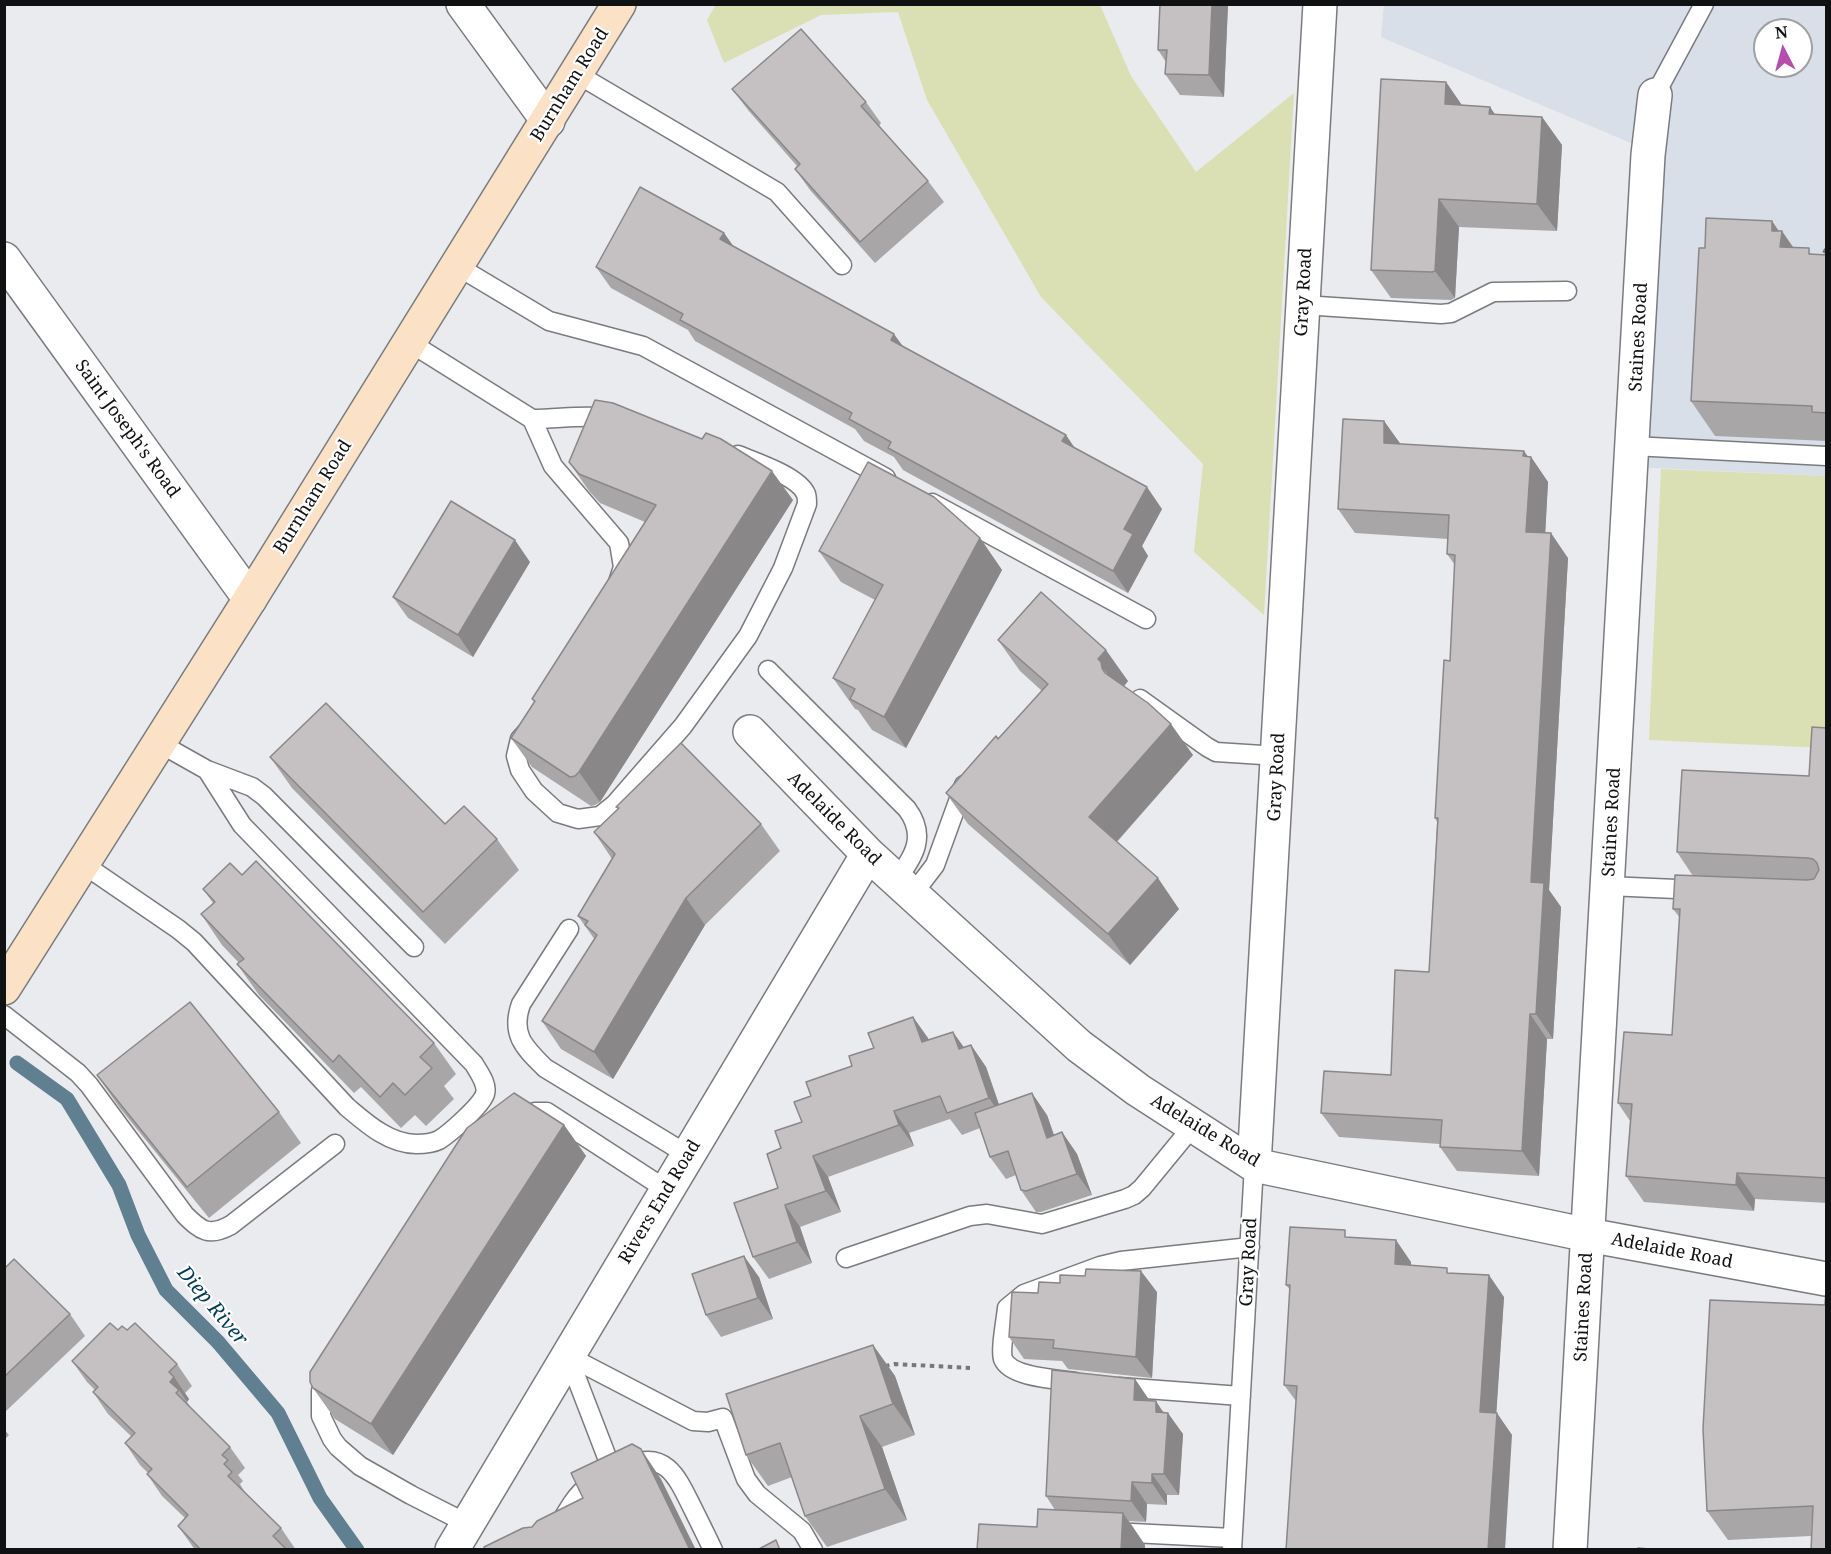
<!DOCTYPE html>
<html>
<head>
<meta charset="utf-8">
<style>
	body { margin:0 }
	#map { position:relative; width:1831px; height:1554px; overflow:hidden; background:#e9ebee; font-family:"Noto Serif",serif }
	canvas { display:block }
	.frame { position:absolute; inset:0; border:6px solid #101112; pointer-events:none }
	.north { position:absolute; left:1753px; top:18px; width:60px; height:60px; box-sizing:border-box; background:#fff; border:2px solid #9fa0a0; border-radius:50%; rotate:354deg; font-size:16px; font-weight:700; line-height:24px; text-align:center; color:#101112 }
	.north::after { content:''; display:block; margin:auto; width:21px; height:27px; background:#b94dad; clip-path:polygon(50% 0,100% 100%,50% 72%,0 100%) }
</style>
</head>
<body>
<div id="map">
<canvas width="1831" height="1554"></canvas>
<div class="frame"></div>
<div class="north">N</div>
</div>
<script>
const ctx = document.querySelector('canvas').getContext('2d');
ctx.lineJoin = 'round';
function fill(path, color) { ctx.fillStyle = color; ctx.fill(path, 'evenodd'); }
function stroke(path, color, width, dash) { ctx.strokeStyle = color; ctx.lineWidth = width; ctx.lineCap = dash ? 'butt' : 'round'; ctx.setLineDash(dash || []); ctx.stroke(path); }
function drawText(font, color, halo, rows, align = 'center') {
  ctx.font = font + ' "Noto Serif",serif'; ctx.lineWidth = 4.5; ctx.setLineDash([]); ctx.textBaseline = 'middle'; ctx.strokeStyle = halo; ctx.fillStyle = color; for (const [text, x, y, turn = 0] of rows) {
    ctx.save(); ctx.translate(x, y); ctx.rotate((+turn || 0) * Math.PI / 180); ctx.textAlign = isNaN(turn) ? turn : align; if (halo) ctx.strokeText(text, 0, 0); ctx.fillText(text, 0, 0); ctx.restore();
  }
}
fill(new Path2D(`
	M1384,5H1826V476L1633,467L1652,152L1381,37ZM1765,30H1801V66H1765Z`), '#d8dfe8');
fill(new Path2D(`
	M716,4L1100,5L1131,76L1196,172L1294,93L1264,615L1194,552L1203,464L1041,297L927,100L898,12L821,15L724,63L707,20Z
	M1661,469L1826,476V748L1649,740Z`), '#dadfb4');
stroke(new Path2D(`
	M17,1063L67,1099L119,1185L138,1235L166,1290L218,1342L278,1413L320,1498L357,1550`), '#608092', 15);
const lane = new Path2D(`
	M577,74L777,192L842,265
	M1655,95L1704,4
	M457,266L549,321L643,346L886,478
	M1303,305L1441,314L1451,313L1493,292L1567,291
	M409,342L532,419L553,466L619,543L623,567L618,582
	M532,419C559,419 585,414 611,418
	M1633,446L1826,456
	M932,503L1146,619
	M768,670L907,809C927,836 914,857 896,880
	M1140,699L1207,747L1216,752L1278,756
	M530,728L520,739L516,756L520,770L534,791L558,813L578,819L600,816L615,804L683,726L748,636L783,568L807,504C807,500 807,497 806,494C798,476 755,462 738,455
	M207,770L252,787L264,796L414,947
	M83,864L178,929L194,942L347,1107C366,1123 389,1144 416,1144C422,1144 433,1143 439,1140C449,1134 481,1106 485,1094C488,1084 479,1073 474,1064L242,825L207,770L159,743
	M1608,886L1699,890
	M912,895L935,865L964,785
	M569,929L521,1004C510,1035 525,1048 545,1068L688,1155
	M4,1015L78,1073L89,1085L185,1215C201,1231 209,1237 231,1225L335,1144
	M523,1117L535,1112H547L667,1190
	M846,1258L970,1216L987,1214L1042,1224L1125,1199L1134,1195L1142,1188L1193,1126
	M568,1356L693,1421L708,1422L723,1418L746,1479L757,1494L802,1531L813,1550
	M329,1376L321,1391V1416L332,1439L338,1447L360,1466L411,1495L468,1524
	M1076,1382C1058,1379 1011,1378 1003,1359C1000,1350 1006,1319 1007,1308L1024,1294L1100,1266L1121,1261L1250,1247
	M1119,1387L1241,1396
	M628,1466C666,1449 678,1479 692,1507C699,1521 706,1535 713,1550
	M559,1525C578,1493 579,1489 613,1473L568,1356
	M1112,1532L1232,1538
	M1232,1550L1254,1165`);
const street = new Path2D(`
	M463,4L548,121
	M4,259L250,599
	M750,732L868,854L1079,1046L1138,1090L1254,1165L1588,1235L1826,1279
	M1254,1165L1320,4
	M452,1550L868,854
	M1570,1550L1648,155L1655,95`);
const secondary = new Path2D(`
	M4,988L250,599L619,4`);
stroke(lane, '#797b7e', 21);
stroke(street, '#797b7e', 36);
stroke(secondary, '#797b7e', 36);
stroke(new Path2D(`
	M1826,249L1823,256L1826,261
	M885,1366L895,1364L970,1368`), '#757778', 4, [4.5, 4.5]);
stroke(lane, '#fff', 18);
stroke(street, '#fff', 33);
stroke(secondary, '#fbe2c7', 33);
fill(new Path2D(`
	M1160,4H1228L1224,97L1180,95L1165,74L1166,62L1158,50Z
	M1446,82L1462,105L1490,107L1495,115L1542,117L1562,145L1557,231L1459,227L1455,298L1451,300L1391,298L1371,270Z
	M732,89L866,102L881,123L879,126L928,181L944,202L875,263L810,190L795,169L797,166L748,110Z
	M1772,221L1779,231L1793,247L1813,254L1827,255V441L1715,436L1691,401L1705,248Z
	M724,233L733,246L1074,447L1162,509L1142,546L1148,556L1128,593L903,470L894,457L864,441L855,429L695,341L688,330L611,288L596,267Z
	M1384,421L1400,444L1531,457L1548,482L1545,533L1568,558L1549,890L1561,907L1553,1039H1547L1539,1176L1457,1171L1440,1147V1144L1339,1137L1321,1113L1391,1075L1429,972L1437,822L1435,818L1450,661L1455,565L1447,554L1448,539L1355,533L1338,509Z
	M569,462L793,500L600,802L595,805L591,806L532,767L511,738L534,702L532,699L645,522L600,503L589,491Z
	M980,538L1002,570L906,748L872,730L858,710L855,709L833,678L875,600L841,582L819,551Z
	M530,562L473,657L408,618L393,597Z
	M998,640L1128,681L1124,686L1193,755L1117,842L1179,909L1130,965L968,824L946,793L998,739L1042,691L1020,671Z
	M1827,728V1203L1755,1199L1754,1211L1644,1202L1626,1176L1630,1121L1618,1103L1672,1035L1680,918L1673,909L1693,876L1677,852L1809,776Z
	M270,757L445,824L497,839L519,870L445,944L292,788Z
	M616,807L761,824L780,851L705,925L613,1079L561,1049L542,1021L595,940L578,916L612,859L594,832L618,809Z
	M242,875L434,1043L456,1074L444,1086L454,1099L426,1126L415,1115L401,1128L361,1087L354,1093L259,995L237,964L239,963L222,945L201,914L213,903L203,889Z
	M913,1017L929,1040L964,1047L971,1045L986,1067L999,1104L1047,1115L1054,1135L1062,1132L1077,1154L1092,1195L1041,1212H1036L1021,1190L1016,1175L1006,1179L990,1157L980,1128L962,1135L950,1119L909,1133L914,1146L828,1177L841,1212L800,1227L812,1263L769,1279L753,1257L778,1188L781,1148L802,1122L811,1096L852,1066Z
	M97,1075L279,1112L301,1143L209,1218L119,1107Z
	M564,1125L586,1156L393,1455L335,1419L313,1388Z
	M1350,1237L1411,1262V1265L1451,1274L1504,1297L1496,1413L1512,1435L1296,1401L1284,1385L1290,1290L1286,1285Z
	M4,1269L70,1314L85,1336L4,1413Z
	M759,1277L773,1319L721,1337L706,1315Z
	M1157,1292L1152,1378L1068,1369L1062,1361L1024,1359L1009,1337L1038,1293Z
	M1825,1305L1811,1536L1728,1540L1707,1511Z
	M118,1330H127L177,1364L192,1386L185,1393L189,1399L187,1402L191,1408L230,1447L245,1468L238,1475L243,1481L240,1484L246,1494L281,1528L296,1550H195L193,1547L178,1526L185,1518L162,1496L147,1474L148,1473L140,1465L125,1443L132,1437L108,1414L93,1392L95,1390L87,1382L72,1361Z
	M873,1345L895,1376L915,1435L882,1447L907,1520L827,1547L805,1516L792,1477L768,1486L746,1455Z
	M1150,1401L1164,1412L1183,1434L1179,1495H1167V1505L1147,1504L1146,1522L1129,1521L1145,1545L1037,1527L1055,1510L1046,1496Z
	M4,1429L9,1435L4,1440Z`), '#a9a6a8');
fill(new Path2D(`
	M1212,4H1228L1224,97L1209,75Z
	M1446,82L1465,110L1445,104Z
	M1490,107L1509,135L1489,114Z
	M1542,117L1562,145L1557,231L1537,204Z
	M1439,199L1459,227L1455,298L1435,271Z
	M1772,221L1781,235L1782,231L1806,266L1780,247L1772,231Z
	M724,233L739,254L720,239Z
	M894,334L910,356L891,340Z
	M1384,421L1402,446L1384,443Z
	M1066,435L1081,457L1062,441Z
	M1524,451L1531,461V457L1548,482L1544,557L1526,532L1523,456Z
	M772,471L793,500L600,802L579,772Z
	M1147,487L1162,509L1142,546L1148,556L1128,593L1113,571L1124,529Z
	M1551,533L1568,558L1549,890L1561,907L1553,1039L1536,1014L1531,882Z
	M980,538L1002,570L906,748L884,717Z
	M515,540L530,562L473,657L458,635Z
	M1106,650L1128,681L1121,690L1102,668L1098,659Z
	M1171,724L1193,755L1110,849L1089,817Z
	M1158,878L1179,909L1130,965L1108,934Z
	M686,898L705,925L613,1079L594,1052Z
	M1530,1014L1547,1039L1539,1176L1522,1151Z
	M913,1017L928,1038L937,1064L922,1042Z
	M953,1032L968,1053L959,1049Z
	M971,1045L986,1067L1004,1120L989,1098Z
	M1032,1093L1047,1115L1062,1159L1047,1138Z
	M894,1111L909,1133L914,1146L899,1125Z
	M564,1125L586,1156L393,1455L371,1424Z
	M1062,1132L1077,1154L1092,1195L1077,1174Z
	M813,1156L828,1177L841,1212L826,1191Z
	M1737,1173L1755,1199L1754,1211L1736,1185Z
	M785,1205L800,1227L812,1263L797,1242Z
	M1396,1240L1411,1262L1410,1286L1395,1264Z
	M744,1256L759,1277L773,1319L758,1298Z
	M1141,1271L1157,1292L1152,1378L1136,1357Z
	M1489,1275L1504,1297L1495,1434L1480,1412Z
	M873,1345L895,1376L915,1435L893,1404Z
	M174,1377L189,1399L187,1402L179,1390L170,1382Z
	M1135,1379L1150,1401L1134,1400Z
	M1156,1401L1167,1418L1168,1413L1183,1434L1179,1495L1164,1474L1156,1412Z
	M1497,1413L1512,1435L1505,1550H1488Z
	M860,1416L882,1447L907,1520L885,1489Z
	M641,1449L661,1479L696,1550H690Z
	M1152,1474L1167,1495V1505L1152,1483Z
	M1132,1482L1147,1504L1146,1522L1131,1501Z
	M1123,1513L1145,1545V1550H1121Z`), '#8a8788');
const building = new Path2D(`
	M1160,4H1212L1209,75L1165,74L1167,50H1158Z
	M801,29L866,102L861,106L928,181L860,242L795,169L800,164L732,89Z
	M1381,79L1446,82L1445,104L1490,107L1489,114L1542,117L1537,204L1439,199L1435,271L1432,272L1371,270Z
	M640,187L724,233L720,239L894,334L891,340L1066,435L1062,441L1147,487L1124,529L1133,534L1113,571L888,448L891,442L849,419L852,413L680,320L683,314L596,267Z
	M1706,218L1772,221V231H1782L1780,247L1809,248V254L1827,255V413L1812,412V406L1691,401L1699,248H1705Z
	M595,400L613,403L702,439L706,433L721,439L772,471L579,772L575,776L570,777L511,738L535,701L532,699L656,505L579,474L569,462Z
	M1343,419L1384,421V443L1524,451L1523,456L1531,457L1526,532L1551,533L1531,882L1544,883L1536,1014H1530L1522,1151L1440,1147L1442,1120L1321,1113L1324,1071L1391,1075L1395,970L1429,972L1438,818H1435L1444,660L1450,661L1455,555L1447,554L1449,515L1338,509Z
	M868,462L934,497L980,538L884,717L850,699L855,689L833,678L883,585L819,551Z
	M451,501L515,540L458,635L393,597Z
	M1041,592L1106,650L1098,659L1101,662L1102,668L1105,673L1148,703L1171,724L1089,817L1158,878L1108,934L946,793L996,736L998,739L1048,684L998,640Z
	M326,703L445,824L464,806L497,839L423,912L270,757Z
	M1812,727L1827,728V1178L1737,1173L1736,1185L1626,1176L1632,1104L1618,1103L1624,1032L1672,1035L1680,909H1673L1675,875L1807,880L1814,879L1819,870L1817,863L1813,859L1808,858L1677,852L1682,770L1809,776Z
	M681,743L761,824L686,898L594,1052L542,1021L597,935L585,925L588,921L578,916L615,854L594,832L619,808L616,807Z
	M256,861L434,1043L420,1057L432,1068L405,1095L393,1083L380,1097L339,1055L333,1062L237,964L244,959L201,914L215,902L203,889L230,863L242,875Z
	M190,1002L279,1112L187,1187L97,1075Z
	M913,1017L922,1042L953,1032L959,1049L971,1045L989,1098L947,1113L940,1096L894,1111L899,1125L813,1156L826,1191L785,1205L797,1242L753,1257L734,1203L778,1188L767,1154L781,1148L775,1131L802,1122L794,1102L811,1096L806,1082L852,1066L849,1056L874,1048L868,1033Z
	M514,1093L564,1125L371,1424L313,1388L310,1382V1372L467,1128Z
	M1032,1093L1047,1138L1062,1132L1077,1174L1026,1191L1021,1190L1008,1151L990,1157L975,1113Z
	M1290,1227L1345,1230V1237L1396,1240L1395,1264L1447,1268V1273L1489,1275L1480,1412L1497,1413L1488,1550H1286L1297,1386L1284,1385L1290,1285H1286Z
	M744,1256L758,1298L706,1315L692,1274Z
	M14,1259L70,1314L4,1377V1269Z
	M1086,1269L1141,1271L1136,1357L1053,1348L1054,1340L1009,1337L1012,1292L1038,1293L1039,1282L1060,1283V1275L1085,1276Z
	M1826,1289H1827V1550H1811L1813,1506L1707,1511L1703,1429L1710,1300L1825,1305Z
	M110,1323L118,1330L122,1326L127,1330L135,1323L177,1364L169,1372L174,1377L170,1382L179,1390L176,1393L230,1447L222,1455L228,1460L224,1464L232,1472L228,1476L281,1528L273,1536L287,1550H201L178,1526L188,1515L147,1474L152,1469L125,1443L135,1433L93,1392L98,1387L72,1361Z
	M873,1345L893,1404L860,1416L885,1489L805,1516L780,1443L746,1455L726,1394Z
	M1052,1370L1135,1379L1134,1400L1156,1401V1412L1168,1413L1164,1474H1152V1483L1132,1482L1131,1501L1046,1496Z
	M632,1444L641,1449L690,1550H485L484,1547L523,1528L532,1527L537,1521L583,1498L571,1473Z
	M1038,1509L1123,1513L1121,1550H977L979,1524L1037,1527Z
	M776,1540L780,1550H757Z
	M1638,1548L1660,1550H1638Z`);
fill(building, '#c5c1c3');
stroke(building, '#8a8788', 1.5);
drawText('18px', '#101112', '#fff', [
	["Burnham Road",570,85,-58],
	["Gray Road",1304,292,-87],
	["Staines Road",1639,337,-87],
	["Saint Joseph's Road",127,429,54],
	["Burnham Road",313,497,-58],
	["Gray Road",1277,777,-87],
	["Adelaide Road",834,819,45],
	["Staines Road",1612,822,-87],
	["Adelaide Road",1205,1131,31],
	["Rivers End Road",660,1202,-59],
	["Adelaide Road",1672,1251,11],
	["Gray Road",1249,1262,-87],
	["Staines Road",1584,1307,-87]
]);
drawText('italic 20px', '#003d57', '#fff', [
	["Diep River",212,1306,50]
]);
</script>
</body>
</html>
